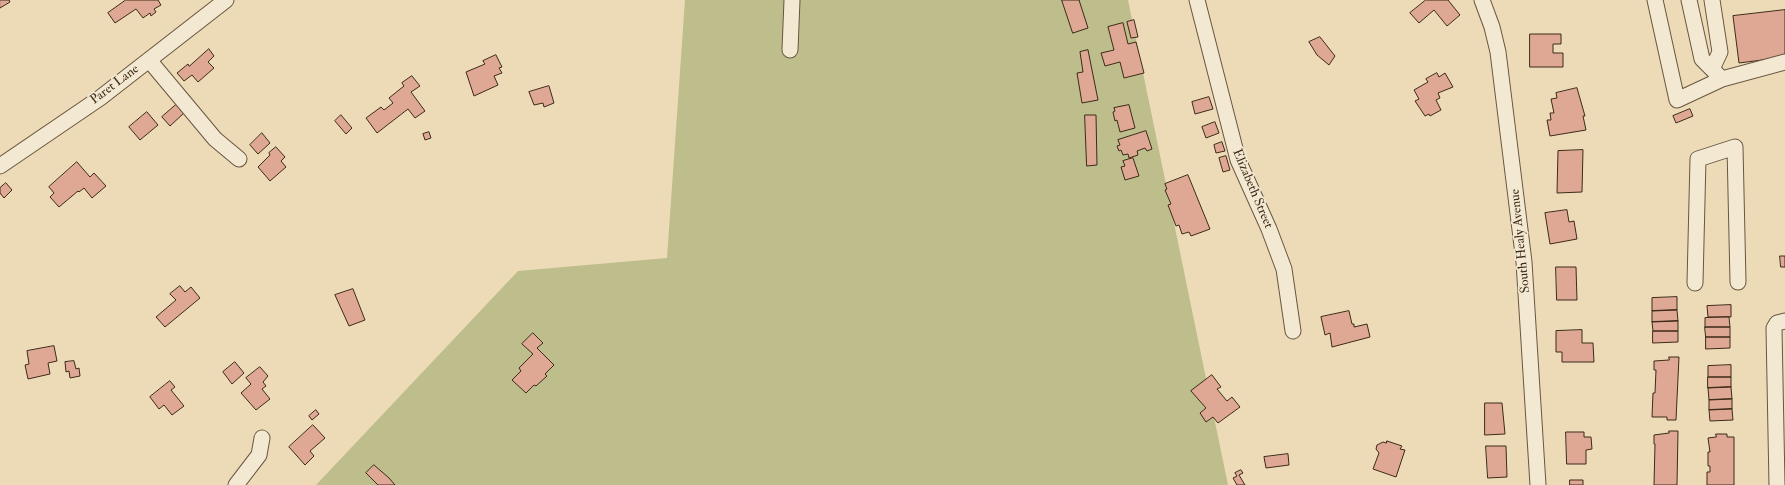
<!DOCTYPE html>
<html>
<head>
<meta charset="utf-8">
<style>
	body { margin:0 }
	canvas { display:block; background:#eddbb8 }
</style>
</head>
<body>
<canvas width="1785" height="485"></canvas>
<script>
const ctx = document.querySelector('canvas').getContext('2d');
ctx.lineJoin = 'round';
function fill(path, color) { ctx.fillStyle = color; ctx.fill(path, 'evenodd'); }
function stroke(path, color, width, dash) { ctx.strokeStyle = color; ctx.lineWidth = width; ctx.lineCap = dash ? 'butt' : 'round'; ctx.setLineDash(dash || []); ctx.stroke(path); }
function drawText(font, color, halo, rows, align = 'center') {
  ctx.font = font + ' "IM FELL Double Pica",serif'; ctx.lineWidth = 3.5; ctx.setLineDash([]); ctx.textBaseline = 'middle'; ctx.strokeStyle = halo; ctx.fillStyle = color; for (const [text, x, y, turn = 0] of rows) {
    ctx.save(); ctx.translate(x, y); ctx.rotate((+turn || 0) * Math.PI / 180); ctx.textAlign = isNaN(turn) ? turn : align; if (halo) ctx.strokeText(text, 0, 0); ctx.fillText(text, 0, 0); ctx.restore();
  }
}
fill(new Path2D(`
	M685,0H1128L1228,485H316L518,271L667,258Z`), '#bdbe8b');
const building = new Path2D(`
	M0,0H9L10,2L0,8Z
	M126,0H158L161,5L154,9L156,12L151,16L150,13L143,18L136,9L115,23L108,13Z
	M1062,0H1079L1088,28L1073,33Z
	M1426,0H1448L1460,15L1447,26L1434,10L1419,23L1410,13Z
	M1785,10V57L1739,63L1733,16Z
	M1134,20L1138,37L1131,38L1127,22Z
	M1123,23L1128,44L1136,42L1144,73L1124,78L1120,62L1105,66L1101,53L1114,50L1108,27Z
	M1530,34H1561V44H1553V53H1563V67H1530Z
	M1320,37L1335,56L1329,65L1317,55L1309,42Z
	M209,49L214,56L208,62L214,68L198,82L192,75L184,81L177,73L188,64L189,66Z
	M1088,50L1098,100L1082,103L1077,73L1083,72L1080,52Z
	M496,55L502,67L499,68L502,73L494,76L498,85L474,96L466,72L485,64L483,61Z
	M1437,73L1439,77L1445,73L1453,87L1438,93L1440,98L1436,100L1441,110L1430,116L1429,114L1425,116L1415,101L1419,99L1414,90L1428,82L1426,79Z
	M412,76L420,86L411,92L425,111L415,118L408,109L377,133L366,118L381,107L384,110L393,103L389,98L404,86L402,83Z
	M549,86L554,103L544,107L543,103L534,105L529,92Z
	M1577,88L1585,116H1583L1586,130L1550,136L1547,120H1551L1550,113H1554L1551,99L1557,98L1556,93Z
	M1209,97L1213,109L1195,114L1192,102Z
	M177,104L184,113L170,126L162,117Z
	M1129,105L1135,128L1120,132L1117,120L1115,121L1113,112L1115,111L1114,108Z
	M1690,109L1693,116L1676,123L1673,116Z
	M147,112L158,125L140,140L129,127Z
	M341,115L352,128L346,134L335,121Z
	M1085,115H1096L1097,165L1087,166Z
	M1215,122L1219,133L1206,138L1202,127Z
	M1146,131L1152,149L1147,151L1145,148L1137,151L1138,155L1129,158L1128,154L1123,155L1121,150L1119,151L1117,146L1120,145L1118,140Z
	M429,132L431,138L425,140L423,134Z
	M262,133L270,143L258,154L250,145Z
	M1222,142L1225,151L1216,153L1214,145Z
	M276,147L285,157L281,161L286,167L270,181L258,167L270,155L269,153Z
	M1583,150L1582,192L1557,193L1558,151Z
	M1226,156L1230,170L1223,172L1219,158Z
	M1133,158L1139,176L1125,180L1121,167L1125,166L1123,161Z
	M77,162L90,177L94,173L106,186L92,198L84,188L79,192L78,191L59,207L50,197L54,193L49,187Z
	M1188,175L1210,229L1191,236L1189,232L1182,234L1179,225L1176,226L1168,205L1171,204L1165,190L1167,189L1165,184Z
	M6,183L12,190L4,198L0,193V188Z
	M1567,210L1569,222L1574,221L1577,239L1550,244L1545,213Z
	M1780,256H1785V267H1781Z
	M1556,267H1576L1577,300H1557Z
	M180,286L185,292L191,287L200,298L165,327L156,317L176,300L170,294Z
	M353,289L365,320L349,326L335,295Z
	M1677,297V310L1652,311V298Z
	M1731,305V317H1708L1707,306Z
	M1677,310L1678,321L1652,322V311Z
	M1349,311L1352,324H1354V327L1367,324L1370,337L1332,347L1330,333L1325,335L1321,317Z
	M1729,317L1730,327H1705V318Z
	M1678,321V331H1653L1652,322Z
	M1705,327H1730V337H1706Z
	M1582,330V343H1593L1594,362H1562V352H1556V331Z
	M1653,331H1678V342L1653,343Z
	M533,333L543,343L537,348L554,365L545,374L547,376L536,386L534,385L526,393L512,380L521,371L519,368L533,354L522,344Z
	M1706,337H1730V348L1706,349Z
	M54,346L57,361L48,363L50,374L28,379L25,365L29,364L27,351Z
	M1669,357H1679L1676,420H1667V417H1652L1653,393H1655L1656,370H1654V361L1669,360Z
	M74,361L76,369L79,368L80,376L70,378L69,371L66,372L65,362Z
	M235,362L244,373L232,384L223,372Z
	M1731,365V377H1708V366Z
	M260,367L268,376L263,382L266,386L262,389L270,399L256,410L241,393L251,384L246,378Z
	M1212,375L1221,387L1217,389L1227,401L1232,397L1240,407L1218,423L1213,417L1206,422L1200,413L1206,408L1191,391Z
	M1708,377H1731V387L1708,388Z
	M170,381L175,387L171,390L184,406L172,415L164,405L159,409L150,397Z
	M1731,387L1732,399L1709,400L1708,388Z
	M1732,399V409L1709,410V400Z
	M1485,403H1502L1505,434L1485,435Z
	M1732,409L1733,420L1710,421L1709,410Z
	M316,410L319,414L312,420L309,416Z
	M313,425L325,438L310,451L314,456L305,465L289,447Z
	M1669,431H1678L1677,485H1654L1655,444H1654V435L1669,433Z
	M1566,432H1584V437H1591L1592,449L1586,450V464H1567Z
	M1716,434H1727V437H1734V485H1707V472H1710V466H1708V452H1710L1708,438L1716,437Z
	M1387,441L1402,446L1400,449L1405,450L1396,477L1373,469L1379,453L1376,449L1377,445L1383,442L1386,443Z
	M1486,446H1506L1507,477L1488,478Z
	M1288,454L1289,465L1266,468L1264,457Z
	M374,465L389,478L395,485H378L366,473Z
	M1241,470L1243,473L1239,475L1245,485H1237L1233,478L1237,476L1235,473Z
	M1570,480H1583V485H1570Z`);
fill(building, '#dea895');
stroke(building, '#3d2a18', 1);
const minor = new Path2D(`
	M1197,0L1238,160L1269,229L1284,269L1293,331
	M1482,0L1492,27L1498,52L1524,262L1538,485
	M1655,0L1677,100L1722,79L1785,62
	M1689,0L1702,59L1722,79
	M1712,0L1720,52L1712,69
	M790,50L792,0
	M149,60L215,139L239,159
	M0,166L100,98L226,0
	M1695,283L1698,159L1735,147L1738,282
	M236,485L259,455L262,438
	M1777,485L1774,328L1777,323L1785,321`);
stroke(minor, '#695640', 17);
stroke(minor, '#f3e8d1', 15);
drawText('13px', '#3d2a18', '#f3e8d1', [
	["Paret Lane",115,85,-37],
	["Elizabeth Street",1252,189,67],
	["South Healy Avenue",1521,241,-96]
]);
</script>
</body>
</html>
